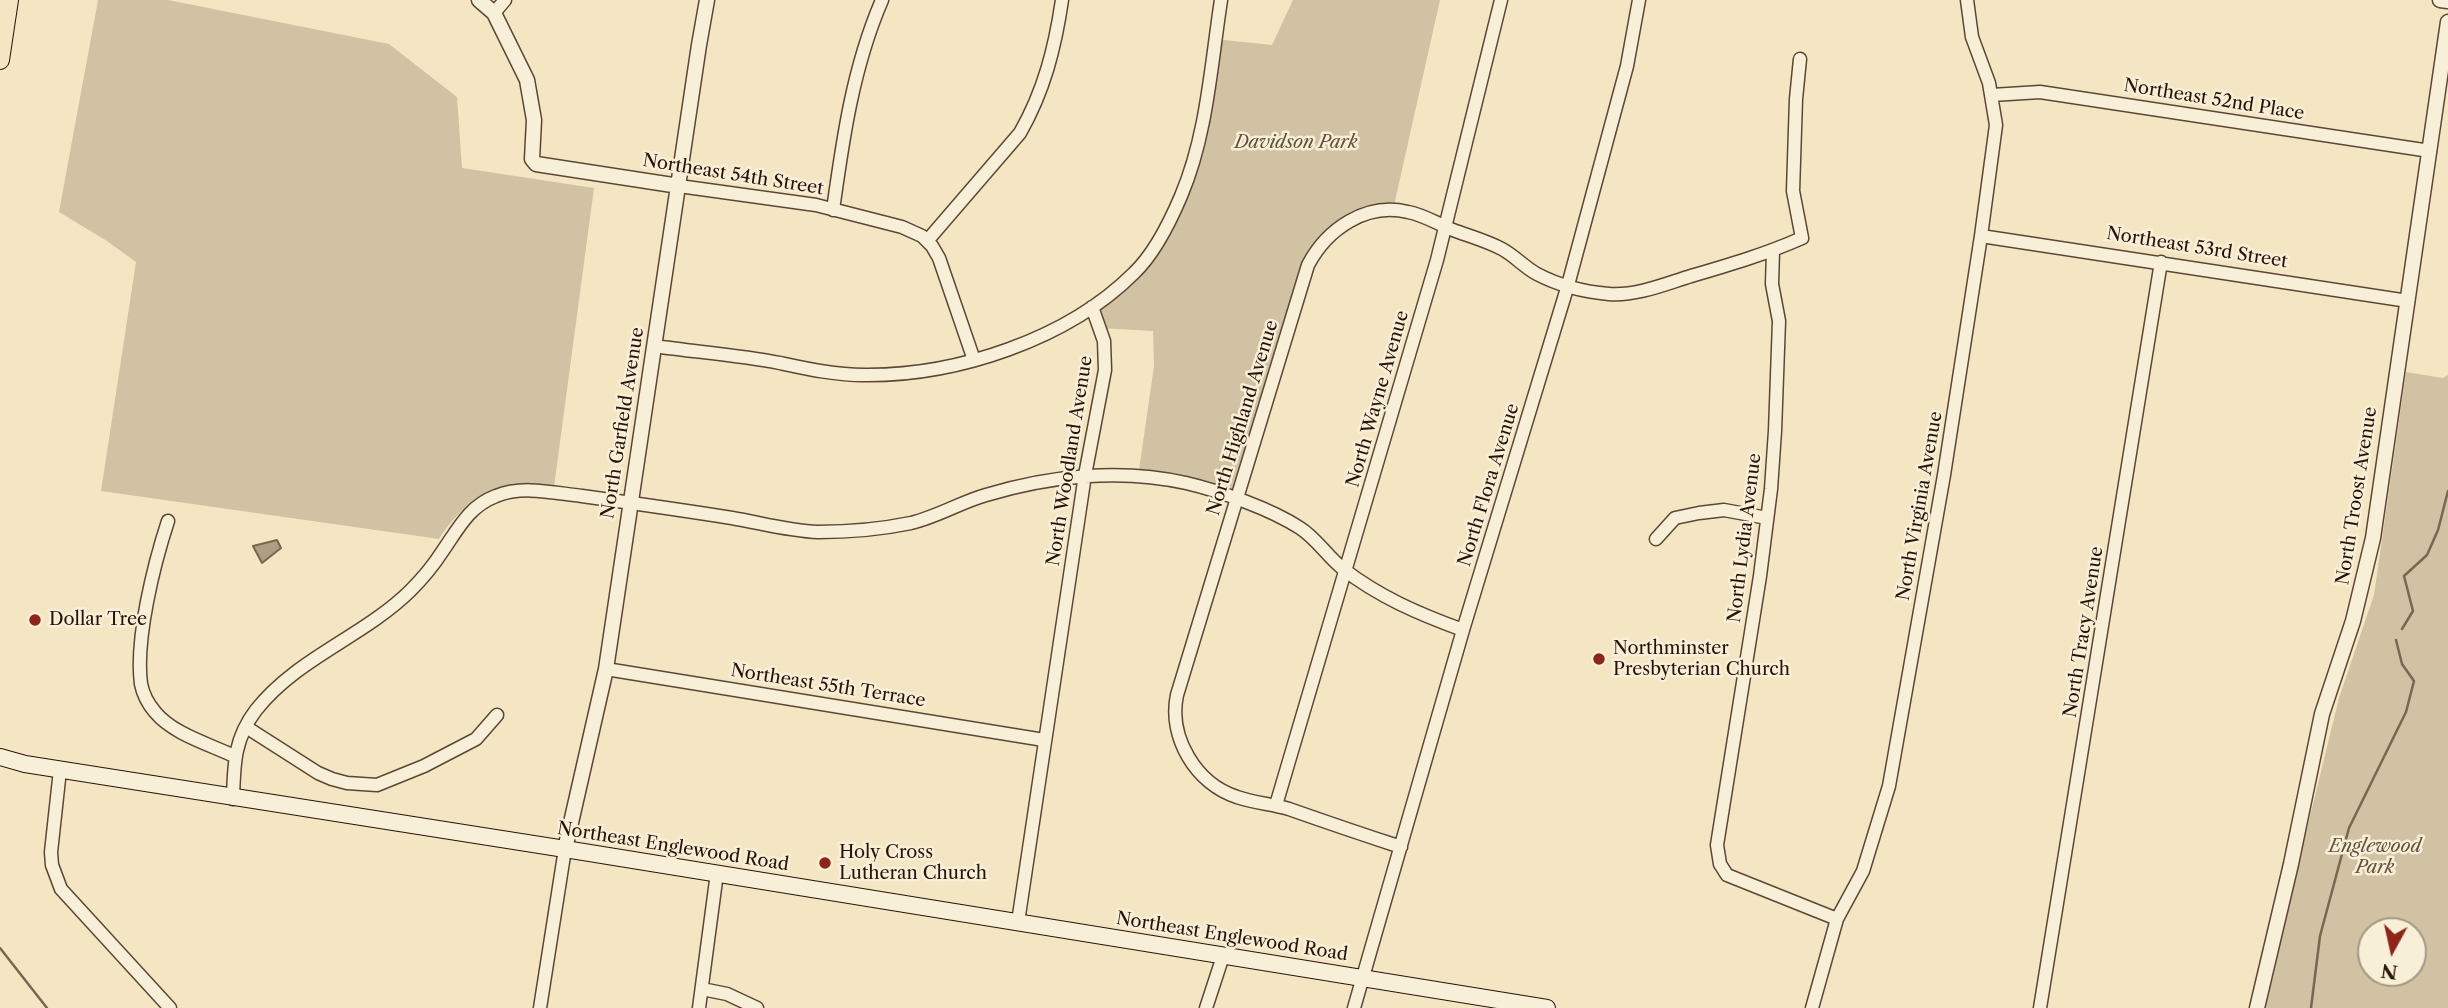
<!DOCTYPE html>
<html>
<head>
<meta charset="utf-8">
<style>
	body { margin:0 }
	#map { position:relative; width:2448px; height:1008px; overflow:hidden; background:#f4e6c3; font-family:"Libre Caslon Text",serif }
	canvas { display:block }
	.north { position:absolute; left:2357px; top:917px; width:70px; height:70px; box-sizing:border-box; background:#f8efd8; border:2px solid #a49784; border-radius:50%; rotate:188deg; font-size:19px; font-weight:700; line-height:28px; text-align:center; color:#271406 }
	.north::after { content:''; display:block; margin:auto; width:24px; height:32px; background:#8f2418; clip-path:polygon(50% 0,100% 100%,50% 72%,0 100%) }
</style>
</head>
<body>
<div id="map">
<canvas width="2448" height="1008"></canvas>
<div class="north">N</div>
</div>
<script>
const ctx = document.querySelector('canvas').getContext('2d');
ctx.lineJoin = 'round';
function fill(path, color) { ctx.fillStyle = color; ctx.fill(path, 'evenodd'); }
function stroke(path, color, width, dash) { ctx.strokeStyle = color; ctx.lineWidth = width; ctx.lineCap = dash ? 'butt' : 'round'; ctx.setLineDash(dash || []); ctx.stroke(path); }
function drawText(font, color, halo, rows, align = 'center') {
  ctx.font = font + ' "Libre Caslon Text",serif'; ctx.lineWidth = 5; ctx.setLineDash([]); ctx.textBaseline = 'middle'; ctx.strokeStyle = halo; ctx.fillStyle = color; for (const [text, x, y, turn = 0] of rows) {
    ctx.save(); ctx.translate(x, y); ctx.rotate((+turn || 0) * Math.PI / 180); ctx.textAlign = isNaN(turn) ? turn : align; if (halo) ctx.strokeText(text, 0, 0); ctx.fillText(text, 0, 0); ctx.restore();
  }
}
fill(new Path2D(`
	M98,0H168L389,44L457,97L462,168L594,188L554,487C536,488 514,485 498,490C473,497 452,518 439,539L101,491L136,262L107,241L59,212Z
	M1293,0H1440L1393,210L1366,214L1322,243L1300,290L1237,499L1138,477L1154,366L1153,331L1099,328L1092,307L1155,245L1192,167L1215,39L1272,45Z
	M2406,372L2443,378L2448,375V1008H2263L2339,698L2374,595ZM2371,931H2413V973H2371Z`), '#d1c2a3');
const water = new Path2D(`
	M277,540L281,548L262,563L253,546Z`);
fill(water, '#ae9f83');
stroke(water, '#786751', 2);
stroke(new Path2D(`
	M2402,629L2413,611L2404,576L2427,555L2438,530L2448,491
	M0,948L47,1008
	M2311,1008L2320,936L2349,828L2406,712L2414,681L2402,664L2396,640`), '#786751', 2.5);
const minor = new Path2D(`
	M494,13L505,0
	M1992,95L2040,92L2430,151
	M679,186L816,205L902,227L922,236L932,246L939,258L974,360
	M833,210C843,138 853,67 882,0
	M1981,236L2408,301
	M927,241L1020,133C1044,91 1055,48 1062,0
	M1773,251L1772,284L1779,321L1775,431L1771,489L1760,576L1717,845L1720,864L1727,875L1837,919
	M654,346C696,352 739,355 780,363C808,369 835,375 864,375C957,376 1068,339 1134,273C1155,253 1170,222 1181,196C1207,135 1211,65 1221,0
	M168,521C154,564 135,639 141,684C143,694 149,705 155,712C173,734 209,744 234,756
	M1656,539L1675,518L1699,513L1724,510L1767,518
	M606,669L1044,740
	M246,727L318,773L332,779L347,783L377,785L424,766L476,739L497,715
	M60,770L51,852L52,865L61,889L170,1008
	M233,799C234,764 234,739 256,710C297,658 363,637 410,591C422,579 433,566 442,552C458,529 469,506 496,496C523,485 554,493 582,496C632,503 682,510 732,518C761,523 789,531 818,532C848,532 882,529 911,523C937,517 961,502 986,495C1049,476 1120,468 1186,483C1220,491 1271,509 1300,528C1316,538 1327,556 1342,568C1379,597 1419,614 1463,630
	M1276,805L1437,260L1501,0
	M1401,847C1364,835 1326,822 1289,809C1272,804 1254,803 1237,797C1196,784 1168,737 1177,695L1308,265C1327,229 1366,202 1408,212C1424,215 1438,224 1453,230C1469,236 1487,241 1502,249C1515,256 1524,267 1537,274C1558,285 1585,292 1609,294C1637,296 1665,284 1691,276C1729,265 1766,254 1802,238L1793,191L1796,99L1800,59
	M1018,922L1085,475L1105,370L1104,341L1092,307
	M702,989L727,994L757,1008
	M540,1008L565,849
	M699,1008L717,873
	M1206,1008L1223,956
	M1354,1008L1463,630L1568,285L1627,66L1639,0
	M1812,1008L1837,919L1863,871L1889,786L1944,475L1981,236L1996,125L1989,83L1972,37L1967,0
	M2040,1008L2161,262`);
const tertiary = new Path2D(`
	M479,0L494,13L527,80L534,120L532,159L536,164L679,186
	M2440,0L2448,1
	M565,849L606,669L699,45L707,0
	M2257,1008L2291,864L2322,714L2353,621L2373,538L2448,22`);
const secondary = new Path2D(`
	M0,757L25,764L565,849L1547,1008`);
const primary = new Path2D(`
	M0,60L9,0`);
stroke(minor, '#5a4835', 15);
stroke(tertiary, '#5a4835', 17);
stroke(secondary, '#271406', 18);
stroke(primary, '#271406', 20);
stroke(minor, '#f8efd8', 12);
stroke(tertiary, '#f8efd8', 14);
stroke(secondary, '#f8efd8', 16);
stroke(primary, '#f4e6c3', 18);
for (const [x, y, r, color] of [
	[35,620,7,"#8f2418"],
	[1599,659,7,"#8f2418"],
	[825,863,7,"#8f2418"]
]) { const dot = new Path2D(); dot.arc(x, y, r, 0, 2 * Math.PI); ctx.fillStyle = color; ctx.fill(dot); stroke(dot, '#f8efd8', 2.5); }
drawText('18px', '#271406', '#f8efd8', [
	["Northeast 52nd Place",2214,100,9],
	["Northeast 54th Street",733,175,9],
	["Northeast 53rd Street",2197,248,9],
	["North Wayne Avenue",1378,399,-74],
	["North Highland Avenue",1243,418,-73],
	["North Garfield Avenue",623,423,-81],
	["North Woodland Avenue",1070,461,-81],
	["North Flora Avenue",1489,485,-73],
	["North Troost Avenue",2357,496,-81],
	["North Virginia Avenue",1920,506,-80],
	["North Lydia Avenue",1745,538,-83],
	["North Tracy Avenue",2084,632,-81],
	["Northeast 55th Terrace",828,686,9],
	["Northeast Englewood Road",673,847,9],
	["Northeast Englewood Road",1232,937,9]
]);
drawText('italic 18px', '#62513d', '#f8efd8', [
	["Davidson Park",1296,143],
	["Englewood",2375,847],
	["Park",2375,868]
]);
drawText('18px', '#271406', '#f8efd8', [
	["Dollar Tree",49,620],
	["Northminster",1613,649],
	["Presbyterian Church",1613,670],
	["Holy Cross",839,853],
	["Lutheran Church",839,874]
], 'left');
</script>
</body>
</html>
